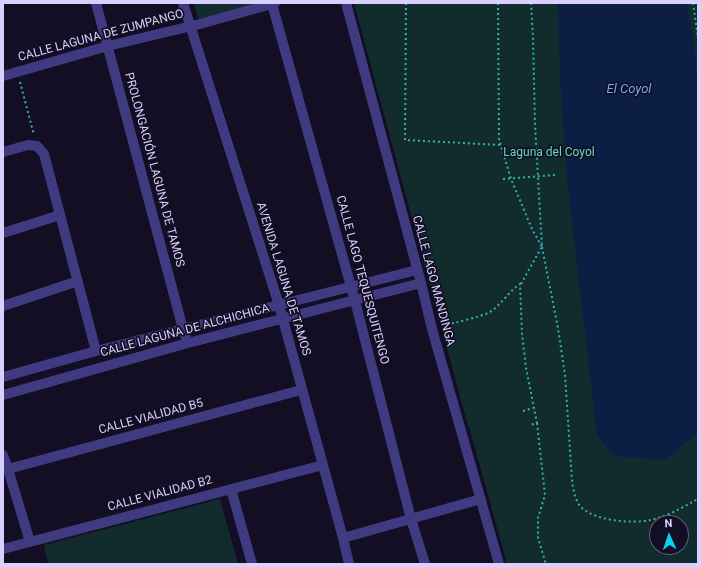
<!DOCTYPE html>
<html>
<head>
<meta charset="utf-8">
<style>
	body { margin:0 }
	#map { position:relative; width:701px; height:567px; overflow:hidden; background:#130e23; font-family:Roboto,sans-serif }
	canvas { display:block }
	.frame { position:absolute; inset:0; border:4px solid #d8d1fe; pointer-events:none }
	.north { position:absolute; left:649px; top:515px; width:40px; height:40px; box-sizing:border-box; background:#130e23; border:1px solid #625c7b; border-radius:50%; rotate:357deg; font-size:11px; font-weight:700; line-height:16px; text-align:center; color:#d8d1fe }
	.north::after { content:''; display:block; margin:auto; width:14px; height:18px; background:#05d3f6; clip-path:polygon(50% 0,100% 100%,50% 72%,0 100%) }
</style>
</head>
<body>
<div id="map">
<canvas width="701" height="567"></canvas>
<div class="frame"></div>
<div class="north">N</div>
</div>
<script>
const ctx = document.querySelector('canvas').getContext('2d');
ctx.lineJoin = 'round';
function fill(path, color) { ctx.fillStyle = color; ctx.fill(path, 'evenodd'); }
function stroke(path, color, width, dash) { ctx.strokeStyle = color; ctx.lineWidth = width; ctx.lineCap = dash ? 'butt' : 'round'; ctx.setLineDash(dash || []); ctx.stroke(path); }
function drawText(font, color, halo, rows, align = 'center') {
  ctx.font = font + ' Roboto,sans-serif'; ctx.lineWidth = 3.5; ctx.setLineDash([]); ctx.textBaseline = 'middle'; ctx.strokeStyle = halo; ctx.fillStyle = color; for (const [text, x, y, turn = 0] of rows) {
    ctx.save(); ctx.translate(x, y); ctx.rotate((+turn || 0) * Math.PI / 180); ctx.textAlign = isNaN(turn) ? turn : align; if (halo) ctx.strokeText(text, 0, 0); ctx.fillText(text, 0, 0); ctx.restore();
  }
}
fill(new Path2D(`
	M194,3H275L200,24Z
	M354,3H698V564H507L469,426H468ZM657,523H681V547H657Z
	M220,499L238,564H48L44,545Z`), '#122c2d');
fill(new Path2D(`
	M558,3H686L693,33L698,86V433L665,460L614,456L597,435L567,179L560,80Z`), '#0d1e44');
stroke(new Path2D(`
	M406,3L405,140L501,145
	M498,3L499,139L511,179L532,229L542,247L535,125L533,38L531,3
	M693,3L698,38
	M20,82L34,135
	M503,179L555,175
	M542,247L558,328L565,375L572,480C573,489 575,499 580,506C593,521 633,524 650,520C667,517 683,507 698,499
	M521,284L541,248
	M442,326C453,323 481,317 490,312C502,304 509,291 520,284L522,334L526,368L537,423L530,425
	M523,411L533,408
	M537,423L545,495L538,518V538L546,564`), '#31b2b0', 2, [2, 3]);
stroke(new Path2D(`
	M96,3L183,329L188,343
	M183,3L279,305L343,538L349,564
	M346,3L421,283L432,329L499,564
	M272,4L355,301L411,519L425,564
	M3,76L108,46L200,24L275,3
	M3,152L28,145L37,146L44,154L96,351
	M3,233L60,215
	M3,306L78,281
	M3,377L96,351L417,270
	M3,395L188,343L421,283
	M3,455L8,469L30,542
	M8,469L301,390
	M231,489L252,564
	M343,538L481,499
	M3,549L323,465`), '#403a81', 10);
drawText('12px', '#d8d1fe', '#130e23', [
	["CALLE LAGUNA DE ZUMPANGO",101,36,-15],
	["PROLONGACIÓN LAGUNA DE TAMOS",154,170,75],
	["AVENIDA LAGUNA DE TAMOS",283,279,73],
	["CALLE LAGO TEQUESQUITENGO",362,280,75],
	["CALLE LAGO MANDINGA",433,281,75],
	["CALLE LAGUNA DE ALCHICHICA",185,331,-15],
	["CALLE VIALIDAD B5",151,417,-15],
	["CALLE VIALIDAD B2",160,494,-15]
]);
drawText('12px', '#5fddc3', '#130e23', [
	["Laguna del Coyol",549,153]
]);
drawText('italic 13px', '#62adfc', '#130e23', [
	["El Coyol",629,90]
]);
</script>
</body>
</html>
